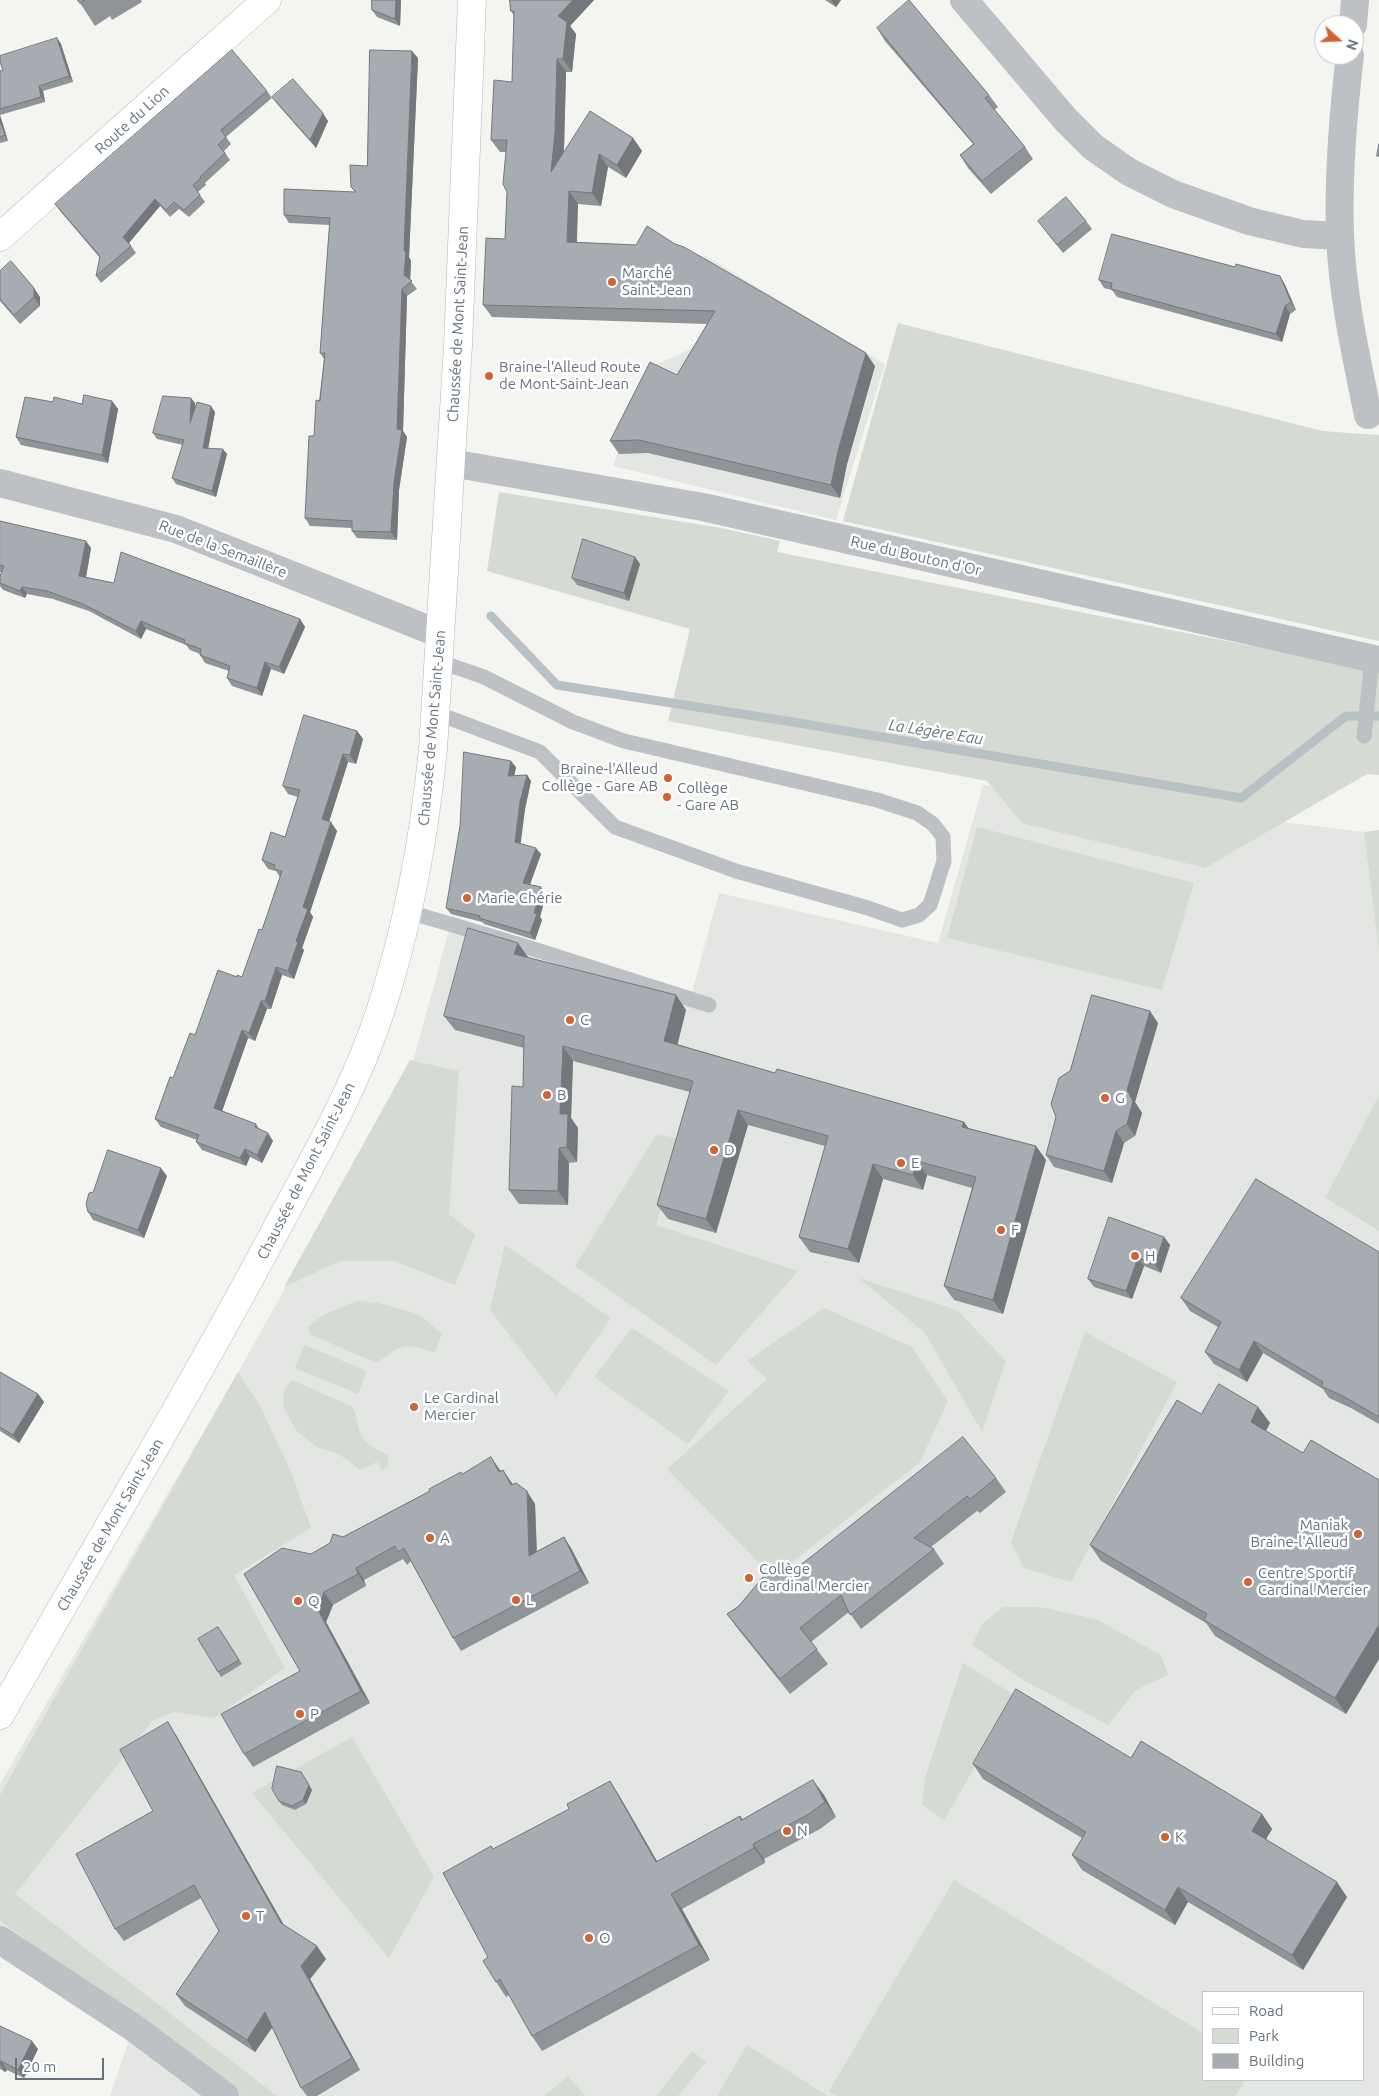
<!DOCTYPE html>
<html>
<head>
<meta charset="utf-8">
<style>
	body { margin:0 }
	#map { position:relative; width:1379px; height:2096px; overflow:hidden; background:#f4f4f1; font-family:Ubuntu,sans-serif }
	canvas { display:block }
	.legend { position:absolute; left:1202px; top:1991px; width:162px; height:90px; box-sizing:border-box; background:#fff; border:1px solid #c2c7cb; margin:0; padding:6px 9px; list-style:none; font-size:15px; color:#66727e }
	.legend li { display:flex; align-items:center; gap:10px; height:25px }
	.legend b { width:25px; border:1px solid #c2c7cb }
	.north { position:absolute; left:1314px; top:15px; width:50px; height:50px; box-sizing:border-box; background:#fff; border:1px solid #c2c7cb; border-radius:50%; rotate:110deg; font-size:14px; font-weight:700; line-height:20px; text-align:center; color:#66727e }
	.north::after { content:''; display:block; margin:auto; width:18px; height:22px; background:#cf6436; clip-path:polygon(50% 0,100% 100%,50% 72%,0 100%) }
	.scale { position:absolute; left:15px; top:2058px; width:89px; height:22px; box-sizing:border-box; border:2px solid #66727e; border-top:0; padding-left:6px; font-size:15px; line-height:18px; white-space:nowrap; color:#66727e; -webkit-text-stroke:4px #fff; paint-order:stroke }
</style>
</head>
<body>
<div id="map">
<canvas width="1379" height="2096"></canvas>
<ul class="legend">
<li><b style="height:6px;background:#fff"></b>Road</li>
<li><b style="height:14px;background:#d5dad2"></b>Park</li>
<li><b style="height:14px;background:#a6acb2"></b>Building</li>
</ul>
<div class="north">N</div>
<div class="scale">20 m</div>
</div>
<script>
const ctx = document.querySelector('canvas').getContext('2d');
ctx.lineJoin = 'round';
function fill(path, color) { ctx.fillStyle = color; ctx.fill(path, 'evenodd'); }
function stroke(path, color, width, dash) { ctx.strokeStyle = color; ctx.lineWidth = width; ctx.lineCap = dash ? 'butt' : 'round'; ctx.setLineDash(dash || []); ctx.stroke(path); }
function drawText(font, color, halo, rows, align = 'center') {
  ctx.font = font + ' Ubuntu,sans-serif'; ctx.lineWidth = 5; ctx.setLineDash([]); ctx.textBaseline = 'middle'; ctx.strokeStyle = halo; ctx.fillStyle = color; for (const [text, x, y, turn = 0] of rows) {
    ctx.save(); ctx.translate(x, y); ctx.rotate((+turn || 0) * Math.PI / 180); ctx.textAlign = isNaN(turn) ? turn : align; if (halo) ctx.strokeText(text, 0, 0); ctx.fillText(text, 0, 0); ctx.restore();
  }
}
fill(new Path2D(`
	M704,255L885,364L836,520L613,466L650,367L696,347L713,313Z
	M983,785L1364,832L1379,954V1095L1325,1198L1379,1231V2096H110L133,2028L0,1927V1784L238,1372L413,1062L453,916L691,996L719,893L938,943ZM1203,1992H1363V2080H1203Z`), '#e4e6e4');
fill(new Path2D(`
	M898,323L1322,431L1379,435V641L843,521Z
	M499,492L721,528L780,541L777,552L1292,654L1379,673V775L1367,774L1205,868L1022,823L987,781L668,721L690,629L487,571Z
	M977,827L1194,883L1162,990L947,938Z
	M1379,830V954L1364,832Z
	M410,1060L459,1071L449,1214L475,1235L455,1285L394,1261H340L284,1287Z
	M1379,1095V1231L1325,1198Z
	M657,1134L680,1139L656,1225L798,1271L716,1365L575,1266Z
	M505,1245L611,1318L556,1396L490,1310Z
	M859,1278L957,1310L1006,1361L982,1432L925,1333Z
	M357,1301L378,1303L418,1314L442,1334L435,1352C401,1344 406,1342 377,1363L311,1335L308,1327L325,1314Z
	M824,1308L912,1347L948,1401L920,1462L773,1577L667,1469L767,1379L747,1361Z
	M632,1328L729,1391L688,1444L594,1377Z
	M1085,1332L1177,1382L1071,1582L1024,1568L1011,1542Z
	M304,1345L367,1371L358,1394L295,1368Z
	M238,1372L260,1406L291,1472L311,1528L234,1575L285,1668L214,1718L174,1712L152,1721L15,1894L277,2096H242L0,1921V1795Z
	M292,1380L353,1407C364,1438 354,1439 388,1455V1467L382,1470L377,1462L360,1470L339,1454L319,1448L297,1432L283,1406L284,1390Z
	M1003,1607H1039L1096,1619L1161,1655L1168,1675L1136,1690L1108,1725L1025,1681L972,1645L982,1624Z
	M963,1663L1016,1696L944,1820L922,1805L925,1778Z
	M352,1737L434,1877L389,1958L252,1793Z
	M954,1880L1203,2033V2080H1245L1235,2096H837L829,2091Z
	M747,2045L828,2096H717Z
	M692,2051L706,2062L678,2096H656Z
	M568,2076L585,2096H544Z`), '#d5dad2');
stroke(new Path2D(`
	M491,616L557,685L793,722L1241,798L1346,716H1379`), '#b8c1c6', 9);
const secondary = new Path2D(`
	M0,237L267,0
	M0,1715C90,1557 185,1400 271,1239C310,1165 354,1092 380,1012C408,927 424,839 433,749L458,345L472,0`);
stroke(secondary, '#b2b6ba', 29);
stroke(new Path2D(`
	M436,713L540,752L615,827L736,871L868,908L902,920L919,915L930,905L944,861L943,837L933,824L917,813L877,800L624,741L573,722L484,677L438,661
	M1364,736L1372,658
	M409,912L524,946L709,1005`), '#bdc0c4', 15);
stroke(new Path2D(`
	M964,0L1066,120L1093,147L1129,172L1173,194L1249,221L1303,234L1340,236
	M1353,25L1355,0
	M1350,55C1343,114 1338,174 1340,234C1342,294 1356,356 1368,415
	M451,463L703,507L1379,660
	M0,483L176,529L440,634
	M0,1940L134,2028L225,2096`), '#bdc0c4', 28);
stroke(secondary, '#fff', 28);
fill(new Path2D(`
	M78,0H141L142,2L112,20L110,16L95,26Z
	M372,0H401L400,26L377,17L372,10Z
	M510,0H594L570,26L576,34L572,72H566L564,153L633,138L642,151L626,178L608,167L601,206L578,204L577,242L636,245L675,244L875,366L847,464L840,498L648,453L619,454L610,441L677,375L707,324L492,317L483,305L505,239L507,192L506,152H500L491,140L512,82L514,16L511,11Z
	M825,0H841L836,7Z
	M877,28L989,95L998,107L994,110L1025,147L1033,159L991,194L968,168L960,155L973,144L885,41Z
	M57,38L61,44L73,82L43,91L45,102L0,115L8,141L0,143V71L3,70Z
	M418,58L409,257L411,261L410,280L417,289L407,296L403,431L407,437L399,490L397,540L357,538L352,531V528L310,526L305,518L324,359L320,353L330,225L289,223L284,215L355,192L351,187L367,166Z
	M267,91L272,98L226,137L231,144L224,151L230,160L205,183L206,185L198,192L205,202L189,217L179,209L170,217L160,206L129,243L136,253L101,283L96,276L100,258L60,211L55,204Z
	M272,97L328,121L316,148L278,105Z
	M1038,221H1086L1092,229L1063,253Z
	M1235,267L1280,276L1285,285L1296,310L1290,314L1282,342L1117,297L1112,290L1104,288L1099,280Z
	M0,271L40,297V306L20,324L0,301Z
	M112,401L118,409L108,463L21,445L16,437L53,402L82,404Z
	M195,403V407L215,412L208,449L227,454L216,497L176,484L172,478L183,445L157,439L153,433Z
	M0,521L91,548L86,577L114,583L300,619L305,627L284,674L271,669L262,696L232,686L227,678L229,671L205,663L200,655V654L190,650L186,645L146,629L141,639L89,611L53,599L27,594L25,598L3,590L0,586V576L2,572H0Z
	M635,557L640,564L629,601L577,585L572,578Z
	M357,731L363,739L356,764L348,762L329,822L337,831L310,912L313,917L302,948L304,950L294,979L282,975L271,1009H267L255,1041L248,1038L222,1111L256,1124L260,1130L273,1141L262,1163L250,1157L246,1166L202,1150L196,1142L197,1140L161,1127L155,1119L173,1078L195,1035L237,977H242L262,930L280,877L276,871L268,869L262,860L285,837L298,797L288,794L283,786Z
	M516,767L514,776L527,775L531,781L525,809L520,844L541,854L530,884L546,894L540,917L542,920L535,940L484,924L482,922L451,914L446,908Z
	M528,957V958L676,995L686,1010L677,1044L775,1073L964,1122L968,1128L1036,1146L1046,1160L1003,1314L954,1300L944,1286L972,1188L927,1175L923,1190L883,1179L859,1263L810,1252L799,1237L825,1146L748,1125L716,1233L668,1219L657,1205L690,1092L573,1061L571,1118L578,1128L577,1162L569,1163L568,1205L519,1204L509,1190L523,1087L524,1048L455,1030L444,1016Z
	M1158,1023L1135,1102L1142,1113L1135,1136L1124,1143L1112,1183L1054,1167L1046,1155Z
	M167,1176L144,1238L93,1220L88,1212Z
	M1164,1237L1170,1245L1161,1273L1144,1266L1132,1299L1094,1287L1088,1279Z
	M1379,1252V1424L1351,1408L1329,1398L1323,1389L1263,1353L1247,1382L1214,1364L1205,1352L1218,1327L1190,1311L1181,1298Z
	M0,1372L38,1394L44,1402L19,1443L0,1431Z
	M1258,1407L1270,1423L1266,1431L1303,1453L1379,1480V1659L1346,1714L1215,1636L1206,1623L1101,1561L1090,1545L1201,1414Z
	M500,1471L512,1484L535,1504L537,1551L564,1537L572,1550L589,1583L461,1651L453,1638L411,1561L407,1565L403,1559L364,1580L366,1586L333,1605L326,1622L370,1703L253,1767L244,1754L300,1671L311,1554L462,1474Z
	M996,1478L1006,1492L980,1513L977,1511L931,1547L934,1549L944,1564L861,1629L849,1612L811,1642L828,1664L790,1694L738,1629L727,1614L781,1576L795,1569Z
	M221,1631L242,1664L221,1677L218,1672Z
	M176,1735L284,1925L326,1959L310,1979L360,2070L317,2096H307L301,2088L272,2027L255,2052L185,2006L176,1994L219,1931L201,1898L124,1941L115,1929L153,1811Z
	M1131,1758L1262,1814L1272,1829L1266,1839L1347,1897L1303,1970L1188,1902L1175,1925L1082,1870L1072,1855L1082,1838L983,1779L973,1764Z
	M301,1772L312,1790L306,1804L295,1810L282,1805L279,1801Z
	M610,1781L620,1797L657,1861L740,1816L743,1819L824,1795L836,1817L820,1829L764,1859L765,1863L682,1909L710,1960L542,2051L532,2036L509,1995L506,1997L496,1982L491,1846L494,1849L569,1809Z
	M0,2026L38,2049L24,2078L7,2070L5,2072L0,2069Z`), '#8f9499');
fill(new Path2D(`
	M396,0H401L400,26L395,19Z
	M573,0H594L570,26L576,34L572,72L563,59L558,16Z
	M831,0H841L836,7Z
	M57,38L61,44L73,82L69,76Z
	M412,51L418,58L409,257L411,261L410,282L404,275V250Z
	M557,59L566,72L564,146L560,185L551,172Z
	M39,86L43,91L45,102L41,97Z
	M323,113L328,121L316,148L310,140Z
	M0,115L8,141L5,135L0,121Z
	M633,138L642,151L626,178L617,165Z
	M599,154L608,167L601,206L592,193Z
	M569,191L578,204L576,255L567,242Z
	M155,199L160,206L128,244L123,237Z
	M1280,276L1285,285L1296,310L1291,302Z
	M34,288L40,297V306L34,297Z
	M402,289L407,296L403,431L407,437L399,490L397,540L391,532L397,429Z
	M1285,306L1290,314L1282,342L1276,334Z
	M866,353L875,366L847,464L840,498L831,485L838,451Z
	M191,398L195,403L194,429L190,423Z
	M112,401L118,409L108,463L102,455Z
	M211,406L215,412L207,454L203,448Z
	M223,449L227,454L216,497L212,491Z
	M86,541L91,548L85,583L79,576Z
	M635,557L640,564L629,601L624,593Z
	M22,587L27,594L25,598L20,591Z
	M300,619L305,627L284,674L279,667Z
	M141,621L146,629L141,639L136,631Z
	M265,662L271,669L262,696L257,688Z
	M357,731L363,739L356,764L350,755Z
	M343,754L348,762L327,828L322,819Z
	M511,761L516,767L513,783L508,776Z
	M527,775L531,781L525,809L520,849L515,842L520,802Z
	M331,822L337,831L310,912L313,917L302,948L304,950L294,979L288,971L303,907Z
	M536,848L541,854L528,890L523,883Z
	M541,887L546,894L540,917L542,920L535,940L530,933Z
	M518,943L528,957L524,969L514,954Z
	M276,967L282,975L271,1009L265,1001Z
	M676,995L686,1010L675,1055L664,1041Z
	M261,1001L267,1009L255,1041L249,1033Z
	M1150,1011L1158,1023L1135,1102L1142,1113L1135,1136L1127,1124V1090Z
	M242,1030L248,1038L220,1117L214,1108Z
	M563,1046L573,1061L571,1118L578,1128L577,1162L567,1147L560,1114Z
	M738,1110L748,1125L716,1233L706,1219Z
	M964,1122L974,1136L962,1127Z
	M1116,1131L1124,1143L1112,1183L1104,1171Z
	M268,1133L273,1141L262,1163L257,1155Z
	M1036,1146L1046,1160L1003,1314L993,1300Z
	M559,1148L569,1163L568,1205L558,1191Z
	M245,1149L250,1157L246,1166L240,1158Z
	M917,1161L927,1175L923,1190L913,1175Z
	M873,1164L883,1179L859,1263L848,1249Z
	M161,1168L167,1176L144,1238L138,1230Z
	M1164,1237L1170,1245L1161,1273L1155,1264Z
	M1138,1258L1144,1266L1132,1299L1126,1291Z
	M1254,1341L1263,1353L1247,1382L1239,1370Z
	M38,1394L44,1402L19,1443L13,1435Z
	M1258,1407L1270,1423L1262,1438L1251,1422Z
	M491,1457L500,1470L507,1484L499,1472Z
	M503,1470L512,1483L519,1497L511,1485Z
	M527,1491L535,1504L537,1568L529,1556Z
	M564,1537L572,1550L589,1583L580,1571Z
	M356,1568L364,1580L366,1586L358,1574Z
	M324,1592L333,1605L326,1622L370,1703L361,1691L318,1610Z
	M1379,1625V1659L1346,1714L1335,1698Z
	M168,1722L176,1735L290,1936L281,1923Z
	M301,1772L312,1790L306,1804L303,1800Z
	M813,1780L824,1795L836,1817L825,1802Z
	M610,1781L620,1797L666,1877L656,1862Z
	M1262,1814L1272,1829L1262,1846L1252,1831Z
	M753,1844L764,1859L765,1863L754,1848Z
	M1337,1882L1347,1897L1303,1970L1292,1955Z
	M1178,1887L1188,1902L1175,1925L1165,1910Z
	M671,1894L682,1909L710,1960L699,1945Z
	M317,1946L326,1959L310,1979L360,2070L352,2058L301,1966Z
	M265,2012L274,2025L255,2052L247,2040Z
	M32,2041L38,2049L24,2078L18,2070Z
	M1,2061L7,2070L5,2072L0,2064Z`), '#74787d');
const building = new Path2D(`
	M78,0H85L80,3Z
	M372,0H396L395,19L372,10Z
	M510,0H573L558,16L567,22L563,59H557L555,133L551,172L590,111L633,138L617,165L599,154L592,193L569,191L567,242L636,245L647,226L675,244L684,247L769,296L866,353L838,451L831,485L639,440L610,441L650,362L677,375L715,311L483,305L486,238L505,239L507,192L503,184L507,140H491L494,80L512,82L514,11H511Z
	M909,0L989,95L985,98L1025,147L982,181L960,155L974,144L877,28Z
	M57,38L69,76L39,86L41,97L0,109V71L3,70L0,62V56Z
	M232,50L267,91L221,130L226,137L218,145L225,153L200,177L201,178L193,185L200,195L184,210L174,202L166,210L155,199L123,237L131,246L96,276L100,256L55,204Z
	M370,50L412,51L404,250L406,253L404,275L412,281L402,289L397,429L402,430L394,482L391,532L352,531V521L305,518L309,436H314L316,400L320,401L325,353H320L330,218L284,215V189L356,192L351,187L350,165L367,166Z
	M293,79L323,113L310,140L272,97Z
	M0,121L5,135L0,137Z
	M1379,144V156H1377Z
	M1066,197L1086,221L1057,245L1038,221Z
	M1112,234L1235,267L1236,264L1280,276L1291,302L1285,306L1276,334L1111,289L1112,283L1099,280Z
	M11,261L34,288V297L14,315L0,299V271Z
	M84,395L112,401L102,455L16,437L25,397L53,402L54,397L82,404Z
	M163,396L191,398L190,423L197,402L211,406L203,448L223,449L212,491L172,478L184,440L153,433Z
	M0,521L86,541L79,576L114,583L121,552L300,619L279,667L265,662L257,688L227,678L230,666L200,655L201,649L184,643L185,640L141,621L136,631L83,604L47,591L22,587L20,591L0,583V576L4,566L0,565Z
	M583,539L635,557L624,593L572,578Z
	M304,715L357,731L350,755L343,754L322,819L331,822L303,907L308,909L296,941L298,942L288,971L276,967L265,1001H261L249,1033L242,1030L214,1108L256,1124L255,1127L268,1133L257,1155L245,1149L240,1158L196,1142L199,1135L155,1119L170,1077L173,1078L190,1033L195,1035L218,970L237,977V975L242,977L259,929L262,930L282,871L274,869L275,865L262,860L271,832L285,837L300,790L283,786Z
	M464,752L511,761L508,776L527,775L520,802L515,842L536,848L523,883L541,887L534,913L537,914L530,933L479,918L480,916L446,908L460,826Z
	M468,928L518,943L514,954L676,995L664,1041L775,1073L777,1069L964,1122L962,1127L1036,1146L993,1300L944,1286L976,1177L917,1161L913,1175L873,1164L848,1249L799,1237L828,1136L738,1110L706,1219L657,1205L693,1081L563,1046L560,1114H568L567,1147L559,1148L558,1191L509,1190L512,1086L523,1087L524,1036L444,1016Z
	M1092,995L1150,1011L1127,1090L1133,1101L1127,1124L1116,1131L1104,1171L1046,1155L1056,1117L1051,1104L1059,1078L1070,1071Z
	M108,1150L161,1168L138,1230L88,1212L86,1204L89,1193L93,1192Z
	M1256,1179L1379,1252V1417L1343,1396L1321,1386L1323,1382L1254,1341L1239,1370L1205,1352L1221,1322L1181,1298Z
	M1109,1217L1164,1237L1155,1264L1138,1258L1126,1291L1088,1279Z
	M0,1372L38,1394L13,1435L0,1427Z
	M1219,1384L1258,1407L1251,1422L1303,1453L1311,1440L1379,1480V1625L1335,1698L1204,1620L1207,1614L1090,1545L1177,1400L1201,1414Z
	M963,1437L996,1478L970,1499L967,1496L914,1538L934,1549L850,1615L841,1595L800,1628L817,1649L780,1679L727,1614L738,1607L763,1577L768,1575L781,1576L793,1567L795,1569Z
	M491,1457L499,1472L503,1470L511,1485L516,1483L527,1491L529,1556L564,1537L580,1571L453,1638L404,1548L398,1552L395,1546L356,1568L358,1574L324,1592L318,1610L361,1691L244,1754L221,1714L300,1671L244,1574L282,1548L311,1554L330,1543L333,1534L343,1537L430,1491L429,1489L461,1472L462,1474Z
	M218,1627L239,1660L218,1672L198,1639Z
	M1016,1689L1131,1758L1141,1741L1262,1814L1252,1831L1337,1882L1292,1955L1178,1887L1165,1910L1072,1855L1086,1832L973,1764Z
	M168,1722L281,1923L317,1946L301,1966L352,2058L301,2088L265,2012L247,2040L176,1994L219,1931L194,1885L115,1929L76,1854L153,1811L120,1750Z
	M277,1766L301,1772L309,1785L303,1800L292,1806L279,1801L272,1789Z
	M813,1780L825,1802L809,1814L753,1844L754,1848L671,1894L699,1945L532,2036L500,1979L496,1982L483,1961L488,1957L443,1873L491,1846L493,1849L569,1809L567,1804L610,1781L656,1862L740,1816L741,1820Z
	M0,2026L32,2041L18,2070L1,2061L0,2063Z`);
fill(building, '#a6acb2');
stroke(building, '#74787d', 1);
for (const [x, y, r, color] of [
	[612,282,5,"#cf6436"],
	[489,376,5,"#cf6436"],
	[668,778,5,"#cf6436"],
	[667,797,5,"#cf6436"],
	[467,898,5,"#cf6436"],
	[570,1020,5,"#cf6436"],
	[547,1095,5,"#cf6436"],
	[1105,1098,5,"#cf6436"],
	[714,1150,5,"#cf6436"],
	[901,1163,5,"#cf6436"],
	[1001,1230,5,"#cf6436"],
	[1135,1256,5,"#cf6436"],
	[414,1407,5,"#cf6436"],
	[1358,1534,5,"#cf6436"],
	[430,1538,5,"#cf6436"],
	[749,1578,5,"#cf6436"],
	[1248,1582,5,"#cf6436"],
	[516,1600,5,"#cf6436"],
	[298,1601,5,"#cf6436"],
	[300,1714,5,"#cf6436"],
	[787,1831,5,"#cf6436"],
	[1165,1837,5,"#cf6436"],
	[246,1916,5,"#cf6436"],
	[589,1938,5,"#cf6436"]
]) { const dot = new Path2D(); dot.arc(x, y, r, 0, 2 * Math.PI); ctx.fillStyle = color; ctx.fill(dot); stroke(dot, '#fff', 2); }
drawText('15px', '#66727e', '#fff', [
	["Route du Lion",132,120,-42],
	["Chaussée de Mont Saint-Jean",458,324,-87],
	["Rue de la Semaillère",223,549,21],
	["Rue du Bouton d'Or",916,556,13],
	["Chaussée de Mont Saint-Jean",432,728,-85],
	["Chaussée de Mont Saint-Jean",306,1171,-63],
	["Chaussée de Mont Saint-Jean",110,1525,-60]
]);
drawText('15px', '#66727e', '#fff', [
	["Marché",622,273],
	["Saint-Jean",622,290],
	["Braine-l'Alleud Route",499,367],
	["de Mont-Saint-Jean",499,384],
	["Braine-l'Alleud",658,769,"right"],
	["Collège - Gare AB",658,786,"right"],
	["Collège",677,788],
	["- Gare AB",677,805],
	["Marie Chérie",477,898],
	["C",580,1020],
	["B",557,1095],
	["G",1115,1098],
	["D",724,1150],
	["E",911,1163],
	["F",1011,1230],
	["H",1145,1256],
	["Le Cardinal",424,1398],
	["Mercier",424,1415],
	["Maniak",1348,1525,"right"],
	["Braine-l'Alleud",1348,1542,"right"],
	["A",440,1538],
	["Collège",759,1569],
	["Cardinal Mercier",759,1586],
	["Centre Sportif",1258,1573],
	["Cardinal Mercier",1258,1590],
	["L",526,1600],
	["Q",308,1601],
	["P",310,1714],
	["N",797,1831],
	["K",1175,1837],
	["T",256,1916],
	["O",599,1938]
], 'left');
drawText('italic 16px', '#677982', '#fff', [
	["La Légère Eau",936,732,9]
]);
</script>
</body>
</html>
